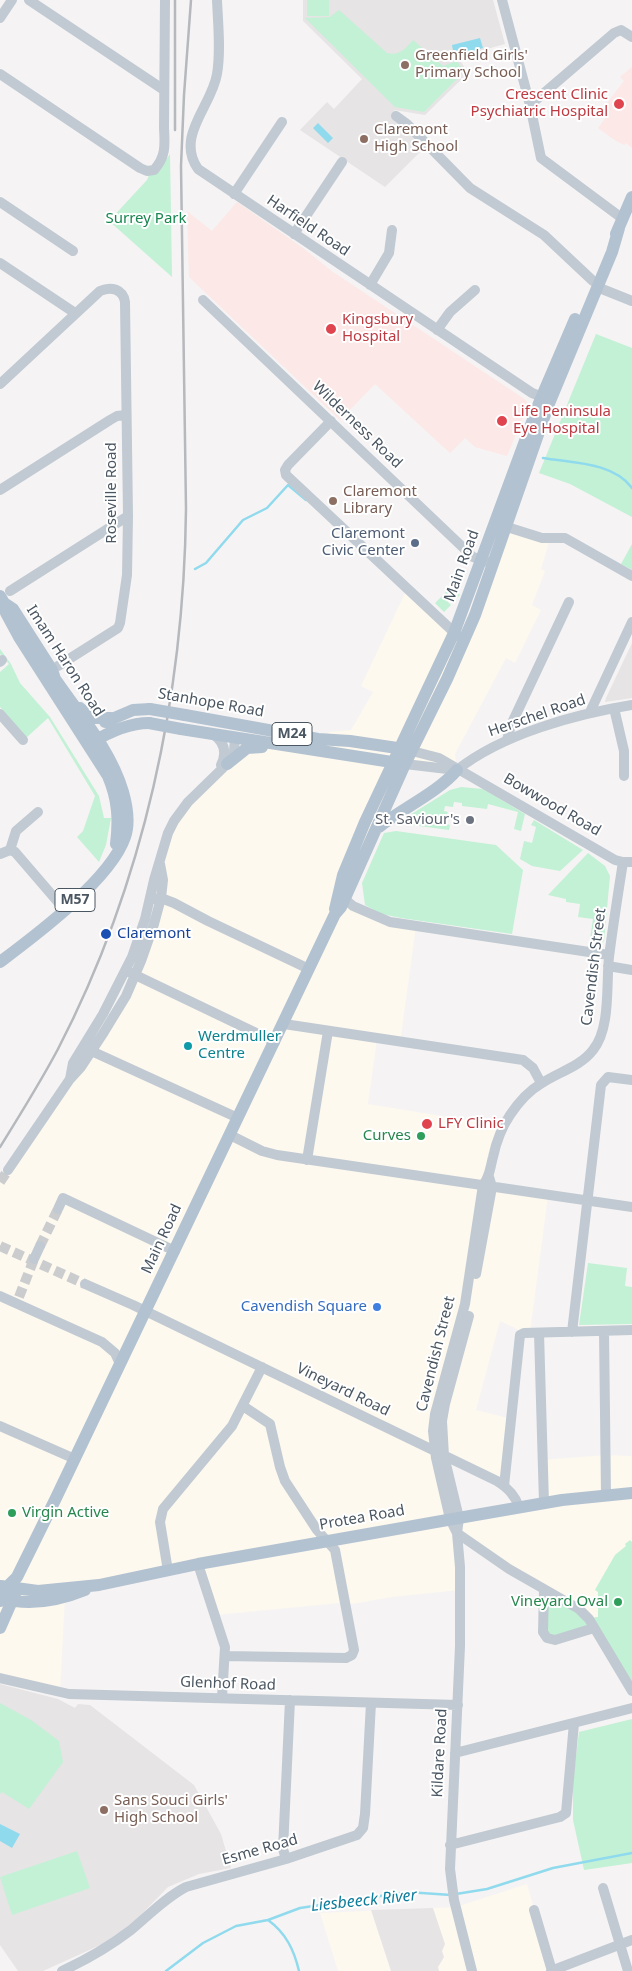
<!DOCTYPE html>
<html>
<head>
<meta charset="utf-8">
<style>
	body { margin:0 }
	canvas { display:block; background:#f5f3f3 }
</style>
</head>
<body>
<canvas width="632" height="1971"></canvas>
<script>
const ctx = document.querySelector('canvas').getContext('2d');
ctx.lineJoin = 'round';
function fill(path, color) { ctx.fillStyle = color; ctx.fill(path, 'evenodd'); }
function stroke(path, color, width, dash) { ctx.strokeStyle = color; ctx.lineWidth = width; ctx.lineCap = dash ? 'butt' : 'round'; ctx.setLineDash(dash || []); ctx.stroke(path); }
function drawText(font, color, halo, rows, align = 'center') {
  ctx.font = font + ' "Noto Sans",sans-serif'; ctx.lineWidth = 4; ctx.setLineDash([]); ctx.textBaseline = 'middle'; ctx.strokeStyle = halo; ctx.fillStyle = color; for (const [text, x, y, turn = 0] of rows) {
    ctx.save(); ctx.translate(x, y); ctx.rotate((+turn || 0) * Math.PI / 180); ctx.textAlign = isNaN(turn) ? turn : align; if (halo) ctx.strokeText(text, 0, 0); ctx.fillText(text, 0, 0); ctx.restore();
  }
}
fill(new Path2D(`
	M507,527L550,539L541,569L545,571L532,605L541,610L515,663L506,658L455,754L457,770L405,765L345,900L353,906L416,926L400,1043L377,1039L368,1104L504,1126L495,1148L492,1186L548,1196L530,1333L519,1338L517,1329L500,1321L476,1410L512,1419L505,1480L435,1451L450,1519L544,1503L542,1460L606,1455L632,1456V1542L625,1544L626,1546L615,1555L595,1589L598,1591V1617L589,1619L458,1534L460,1590L392,1597L352,1604L340,1603L215,1615L198,1564L65,1598L60,1693L0,1678V1182L104,1032L154,924L159,862L168,833L222,770L235,737L337,753L328,732L351,730L373,692L361,686L407,589L464,641Z
	M527,1884L552,1971H338L320,1913L456,1907Z`), '#fdf9ef');
fill(new Path2D(`
	M303,0H493L505,44L458,57L468,73L425,115L394,110L424,148L385,187L300,130L327,102L334,109L362,79L303,21Z
	M632,643V698L605,702L606,698Z
	M0,1684L58,1699L75,1708L78,1704L90,1705L194,1785L221,1834L231,1868L199,1874L168,1887L129,1927L107,1942L43,1971H18L0,1945Z
	M433,1908L445,1944L442,1951L444,1957L438,1967L439,1971H391L371,1910Z`), '#e6e4e5');
fill(new Path2D(`
	M632,67V148L626,143L624,145L616,141L598,128L607,116L601,111L624,81L620,77Z
	M237,202L303,248L333,272L526,400L528,405L507,456L475,447L465,438L450,453L375,384L340,420L189,277L187,211L212,231Z`), '#fce8e6');
fill(new Path2D(`
	M307,0H329V16H307Z
	M339,10L387,53C400,56 405,49 413,40L443,66L457,61L464,72L424,112L395,107L305,18L330,17Z
	M170,154L172,277L109,221L147,180L149,175L159,170Z
	M596,334L632,348V517L570,484L539,473Z
	M632,544V570L621,564Z
	M451,586L460,595L453,602L445,593Z
	M442,596L451,605L444,612L435,603Z
	M0,649L11,664L20,683L50,717L99,796L104,818H111L106,845L99,862L77,837L83,831L95,796L48,718L26,738L0,707V672L9,664L0,654Z
	M461,787L483,789L525,814L521,831L514,829L518,812L488,804L487,809L462,806V803L454,802L453,807L445,806L444,811L448,812L443,822L450,825L449,830L397,823L450,790Z
	M534,820L583,850L560,871L532,866L520,859L524,841L532,843L536,827L531,825Z
	M396,831L496,845L523,870L512,934L401,918L382,914L365,905L362,883L384,833Z
	M588,853L605,866L610,876L604,941L596,947L589,946L593,919L578,917L580,904L566,902V899L548,895Z
	M588,1263L627,1268L625,1286L632,1287V1324L579,1325Z
	M630,1540L632,1542V1691L594,1628L554,1640L543,1631L544,1590L589,1618L598,1617V1592L595,1590L615,1555L626,1546L625,1544Z
	M0,1703L31,1720L59,1741L63,1762L29,1809L2,1792L0,1794Z
	M632,1719V1863L584,1870L573,1820V1781L579,1732Z
	M77,1851L90,1888L12,1915L0,1877Z`), '#c3f1d5');
fill(new Path2D(`
	M480,38L483,48L454,56L452,45Z
	M318,123L333,138L328,143L313,128Z
	M0,1824L20,1834L12,1848L0,1841Z`), '#90daee');
stroke(new Path2D(`
	M543,458C572,463 613,462 632,488
	M195,569L206,563L243,520L267,508L288,485L306,500
	M456,1894L487,1889L553,1868L632,1853
	M268,1920C286,1933 294,1950 299,1971
	M166,1971L203,1943L236,1926L268,1920L300,1908L407,1892L451,1895`), '#90daee', 2.5);
stroke(new Path2D(`
	M0,1182L8,1170
	M0,1246L85,1284
	M40,1246L58,1209
	M19,1297L34,1259`), '#caccce', 10, [10, 5]);
stroke(new Path2D(`
	M29,0L164,90
	M217,0C218,24 221,51 217,74C212,106 175,136 198,169L532,393L548,399
	M502,0L530,105L541,158L623,219
	M0,18L12,0
	M0,74L140,168L147,171L154,170C166,157 165,145 164,128L165,0
	M530,105L614,33L621,30L632,37
	M396,116L407,124L470,188L544,235L593,281
	M234,194L282,122
	M0,202L73,251
	M294,234L342,162
	M0,263L75,313
	M370,285L389,253L392,230
	M597,287L632,301
	M203,300L473,557L488,562
	M437,330L450,312L475,290
	M0,384L100,291C111,286 123,289 125,302L128,516L127,575L120,623L118,628L58,666
	M331,421L288,465L285,470L286,475L458,636
	M0,490L110,420L117,416L126,415
	M507,527L542,538H565L632,576
	M10,591L128,516
	M0,662L2,660
	M614,708L624,751V776
	M590,712L632,622
	M0,714L23,740
	M214,735C225,743 227,753 221,765
	M507,740L511,725L569,602
	M412,751L439,758L615,860L623,862H632
	M405,764L456,770
	M457,770C502,734 576,714 632,705
	M10,850L16,831L38,812
	M0,854L10,850L15,852L64,909
	M623,862C618,894 613,925 609,957C606,984 611,1028 593,1050C581,1066 559,1072 542,1083C530,1090 518,1103 510,1115C502,1127 496,1143 493,1157C490,1168 490,1176 483,1185L465,1304L435,1414L433,1431L436,1458L450,1519L457,1533L509,1569L579,1609L589,1619L632,1691
	M340,895L353,906L390,922L609,955
	M154,899L161,898L174,903L208,921L309,969
	M608,966L632,970
	M129,972L275,1042
	M284,1024L523,1060L533,1068L541,1083
	M87,1049L238,1118
	M70,1079L73,1063L103,1014L132,957L145,919L154,880L168,833L174,821L188,802L227,764L234,751L235,737
	M230,1135L262,1151L277,1155L632,1207
	M307,1160L328,1031
	M8,1170L70,1079L81,1067L104,1032L126,996L141,961L154,924L161,898L163,880L160,864
	M58,1209L63,1198L175,1251
	M34,1259L40,1246
	M476,1274L492,1187L489,1177
	M85,1284L133,1305L497,1481C508,1488 515,1495 519,1507
	M0,1296L102,1342L115,1353L120,1364
	M469,1316L445,1404L442,1421L444,1456L459,1518L457,1533L460,1567V1646L450,1869L454,1900L472,1971
	M604,1331L606,1495
	M572,1332L601,1085L608,1077L632,1080
	M539,1333L544,1503
	M0,1426L75,1459
	M504,1486L520,1335L524,1333L632,1330
	M198,1564L225,1647L222,1698
	M168,1571L160,1522L163,1509L232,1426L262,1367
	M544,1590L543,1632L547,1638L555,1640L594,1628
	M225,1656L346,1658L352,1655L354,1650L335,1550L317,1530L285,1481L280,1467L270,1424L243,1406
	M0,1678L69,1694L458,1705
	M455,1753L632,1708
	M450,1845L560,1817L566,1813L574,1723
	M286,1859L283,1849L290,1700
	M603,1888L628,1971
	M534,1910L552,1971
	M62,1971C86,1960 110,1946 131,1930C149,1915 165,1898 186,1887L286,1859L357,1835L363,1828L365,1814L371,1703
	M551,1971L632,1940`), '#c1cad2', 10);
stroke(new Path2D(`
	M616,234L632,197
	M0,596L4,603L13,609L52,670L55,679C79,714 111,750 123,792C127,806 130,823 125,837C111,879 36,935 0,962
	M5,605L6,613L19,637L108,776C118,799 119,820 116,844
	M80,708L92,718H111
	M185,715L318,739L350,741L404,749
	M105,722L133,710L150,709
	M181,729L398,763
	M91,743C109,732 128,723 149,723
	M227,764L247,748L262,747
	M379,827C403,808 437,793 457,770
	M335,909L343,875L365,822L454,633L539,403L575,319
	M1,1586L38,1591L99,1585L198,1564L470,1516L562,1500L632,1493
	M0,1598C28,1606 58,1601 85,1590
	M0,1601L6,1588L17,1577L55,1500L335,914L341,907L405,764L447,679L475,615L548,406L612,252L619,228
	M0,1628L15,1594`), '#b3c2d1', 12);
stroke(new Path2D(`
	M175,130V0
	M0,1147C20,1115 40,1083 58,1049C144,883 184,695 186,509L181,166L184,95L191,0`), '#b5b8bd', 2.5);
stroke(new Path2D(`
	M150,709L185,715
	M149,723L181,729`), '#b3c2d1', 12);
for (const [x, y, r, color] of [
	[405,65,5,"#8d6e63"],
	[619,104,6,"#e0444e"],
	[364,139,5,"#8d6e63"],
	[331,329,6,"#e0444e"],
	[502,421,6,"#e0444e"],
	[333,501,5,"#8d6e63"],
	[415,543,5,"#5c6f8a"],
	[470,820,5,"#6b7280"],
	[106,934,6,"#1a4fb4"],
	[188,1046,5,"#0f9aa8"],
	[427,1124,6,"#e0444e"],
	[421,1136,5,"#2e9e5b"],
	[377,1307,5,"#3f7fe0"],
	[12,1513,5,"#2e9e5b"],
	[618,1602,5,"#2e9e5b"],
	[104,1810,5,"#8d6e63"]
]) { const dot = new Path2D(); dot.arc(x, y, r, 0, 2 * Math.PI); ctx.fillStyle = color; ctx.fill(dot); stroke(dot, '#fff', 2); }
for (const [x, y, w] of [
	[292,734,40],
	[75,900,40]
]) { const box = new Path2D(); box.roundRect(x - w / 2, y - 11.5, w, 23, 4); ctx.fillStyle = '#fff'; ctx.fill(box); stroke(box, '#4a5661', 1); }
drawText('bold 14px', '#4a5661', null, [
	["M24",292,734],
	["M57",75,900]
]);
drawText('15px', '#785e54', '#fff', [
	["Greenfield Girls'",415,56],
	["Primary School",415,73],
	["Claremont",374,130],
	["High School",374,147],
	["Claremont",343,492],
	["Library",343,509],
	["Sans Souci Girls'",114,1801],
	["High School",114,1818]
], 'left');
drawText('15px', '#be3a42', '#fff', [
	["Crescent Clinic",608,95,"right"],
	["Psychiatric Hospital",608,112,"right"],
	["Kingsbury",342,320],
	["Hospital",342,337],
	["Life Peninsula",513,412],
	["Eye Hospital",513,429],
	["LFY Clinic",438,1124]
], 'left');
drawText('15px', '#17864f', '#fff', [
	["Surrey Park",146,219]
]);
drawText('15px', '#4a5661', '#fff', [
	["Harfield Road",308,226,34],
	["Wilderness Road",357,425,44],
	["Roseville Road",112,493,-90],
	["Main Road",462,566,-70],
	["Imam Haron Road",65,661,57],
	["Stanhope Road",211,703,10],
	["Herschel Road",537,716,-19],
	["Bowwood Road",552,805,30],
	["Cavendish Street",594,967,-83],
	["Main Road",162,1239,-65],
	["Cavendish Street",436,1354,-76],
	["Vineyard Road",343,1390,26],
	["Protea Road",362,1518,-10],
	["Glenhof Road",228,1684,2],
	["Kildare Road",440,1753,-87],
	["Esme Road",260,1850,-16]
]);
drawText('15px', '#4e5e75', '#fff', [
	["Claremont",405,534],
	["Civic Center",405,551]
], 'right');
drawText('15px', '#5b616d', '#fff', [
	["St. Saviour's",460,820]
], 'right');
drawText('15px', '#164399', '#fff', [
	["Claremont",117,934]
], 'left');
drawText('15px', '#0d838f', '#fff', [
	["Werdmuller",198,1037],
	["Centre",198,1054]
], 'left');
drawText('15px', '#27864d', '#fff', [
	["Curves",411,1136],
	["Virgin Active",22,1513,"left"],
	["Vineyard Oval",608,1602]
], 'right');
drawText('15px', '#366cbe', '#fff', [
	["Cavendish Square",367,1307]
], 'right');
drawText('italic 16px', '#0c7c9b', '#fff', [
	["Liesbeeck River",364,1901,-6]
]);
</script>
</body>
</html>
